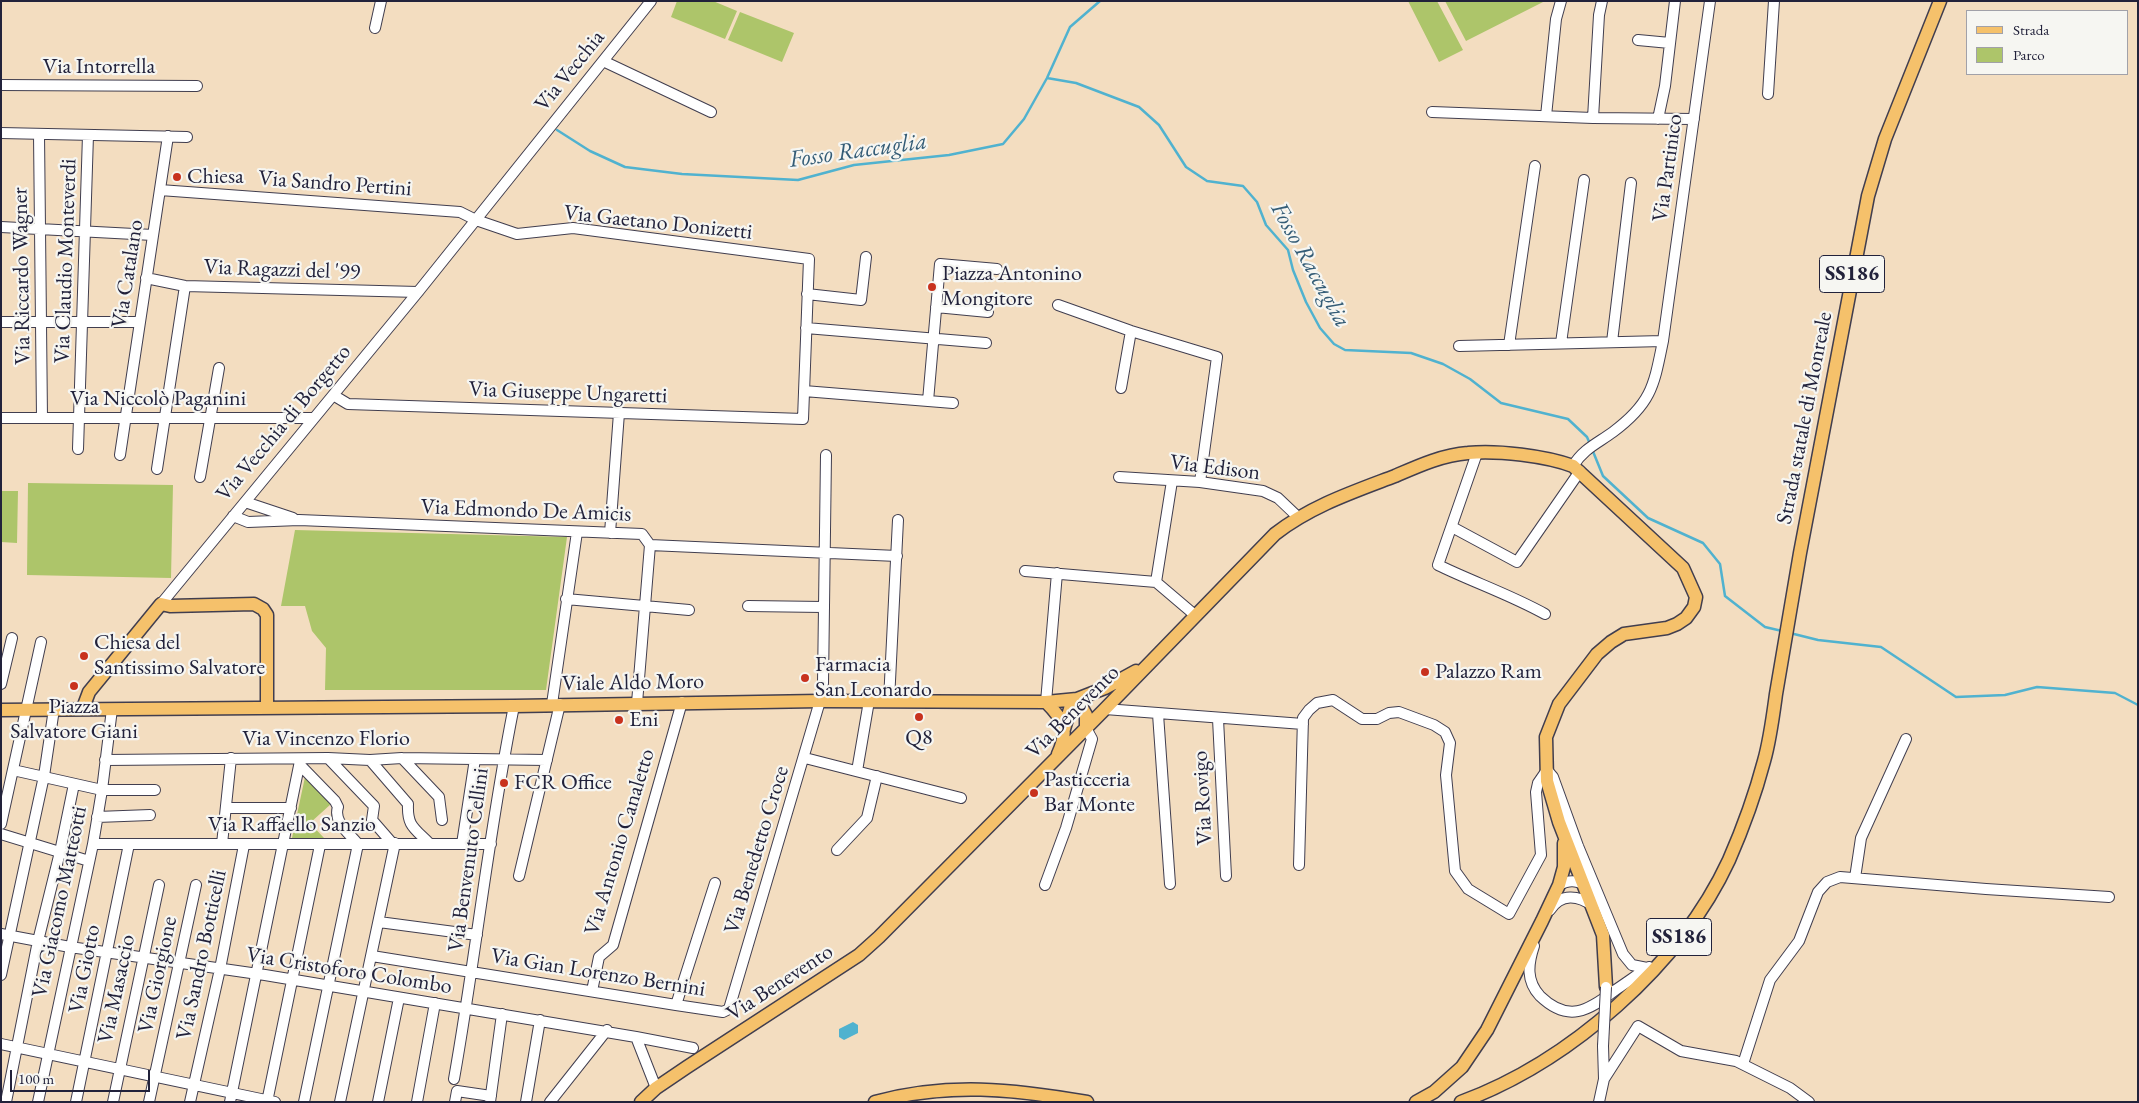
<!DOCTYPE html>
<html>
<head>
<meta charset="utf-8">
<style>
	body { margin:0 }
	#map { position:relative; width:2139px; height:1103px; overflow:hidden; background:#f3ddc0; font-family:"EB Garamond",serif }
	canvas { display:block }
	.frame { position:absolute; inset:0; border:2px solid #22223b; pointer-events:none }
	.legend { position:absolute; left:1966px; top:10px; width:162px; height:65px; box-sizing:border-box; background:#f6f6f2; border:1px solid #a1a1a9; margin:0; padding:6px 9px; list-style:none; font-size:15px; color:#22223b }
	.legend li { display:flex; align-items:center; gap:10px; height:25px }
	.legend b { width:25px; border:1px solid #a1a1a9 }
	.scale { position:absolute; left:10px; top:1070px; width:140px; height:22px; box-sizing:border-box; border:2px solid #22223b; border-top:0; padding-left:6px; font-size:15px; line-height:18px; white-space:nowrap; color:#22223b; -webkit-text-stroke:4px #f6f6f2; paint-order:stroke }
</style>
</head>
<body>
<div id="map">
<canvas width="2139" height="1103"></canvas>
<div class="frame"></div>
<ul class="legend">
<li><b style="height:6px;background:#f5c16b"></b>Strada</li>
<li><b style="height:14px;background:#adc56a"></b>Parco</li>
</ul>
<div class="scale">100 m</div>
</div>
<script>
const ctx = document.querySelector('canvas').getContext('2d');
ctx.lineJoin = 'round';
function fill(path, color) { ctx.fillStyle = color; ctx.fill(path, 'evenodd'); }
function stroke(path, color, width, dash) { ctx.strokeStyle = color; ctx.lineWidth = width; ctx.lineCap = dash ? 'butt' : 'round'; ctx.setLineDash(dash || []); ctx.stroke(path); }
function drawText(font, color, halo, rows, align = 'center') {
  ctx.font = font + ' "EB Garamond",serif'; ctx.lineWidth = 4.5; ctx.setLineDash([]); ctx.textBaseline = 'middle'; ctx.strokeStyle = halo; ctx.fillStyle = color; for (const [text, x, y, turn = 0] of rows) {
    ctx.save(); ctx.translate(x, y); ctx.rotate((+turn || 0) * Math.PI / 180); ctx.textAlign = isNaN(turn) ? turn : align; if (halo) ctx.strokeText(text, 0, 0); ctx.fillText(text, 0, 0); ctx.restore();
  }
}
fill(new Path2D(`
	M677,1H713L737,11L725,39L671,17Z
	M1408,1H1437L1463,50L1439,62Z
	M1445,1H1545L1466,41Z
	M740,12L794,33L782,62L728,40Z
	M28,483L173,485L171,578L27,575Z
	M1,491H18L17,543L1,542Z
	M295,530L567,537L546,690H325L326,648L312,631L305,606H281Z
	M305,777L331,804L310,823L324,838H292Z`), '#adc56a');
fill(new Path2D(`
	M853,1022L858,1025V1033L844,1040L839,1037V1029Z`), '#50b2cf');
stroke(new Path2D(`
	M1047,78L1076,83L1139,107L1159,125L1186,167L1207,181L1243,186L1257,202L1266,225L1288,250L1293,270L1306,302L1320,328L1334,344L1345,350L1411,353L1443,364L1470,379L1501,403L1568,419L1587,437L1590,444
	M557,130L590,151L625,167L682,174L798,180L854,165L949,155L1003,144L1024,119L1047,78L1070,27L1100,1
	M1592,449L1603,476L1648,518L1703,543L1720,564L1725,596L1765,627L1782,631
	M1790,633L1818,640L1881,647L1956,697L2005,695L2037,687L2115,693L2138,705`), '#50b2cf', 2.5);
const minor = new Path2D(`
	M375,28L381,1
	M1638,40L1670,43
	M603,61L711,112
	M1,85L197,86
	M1768,94L1774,1
	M1432,112L1593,118L1694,119
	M1546,116L1556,19L1561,1
	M1593,118L1599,15L1602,1
	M1658,119L1665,86L1675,1
	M1,133L187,137
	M39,134L42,418
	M160,190L460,212L476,220L517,234L573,228L809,259L803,419L348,404L333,395
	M1,227L153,235
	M146,278L185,286L418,292
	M807,294L861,300L866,257
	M1058,305L1131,331L1217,357L1200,482
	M936,307L988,312
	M1,322H140
	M806,328L986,343
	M1612,342L1631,183
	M1561,343L1584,180
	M1509,345L1535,166
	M1459,346L1663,341
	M1121,388L1131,331
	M804,391L953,403
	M928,401L940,264L997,269
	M1,418H314
	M78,449L88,135
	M1477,453L1438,565C1473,582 1511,595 1545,614
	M120,455L168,136
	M1573,466C1583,449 1598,443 1613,432C1652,403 1654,385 1663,341L1710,1
	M157,469L185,286
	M200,477L219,368
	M1119,477L1200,482L1263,491L1278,498L1298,517
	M245,502L293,518
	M233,516L248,522L299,520L642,534L650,545L897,556
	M1452,527L1517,562L1580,471
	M610,533L619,413
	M1025,571L1156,582L1196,616
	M1156,582L1172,481
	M566,599L689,610
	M161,604L418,292L651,1
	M748,606L823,607
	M1,684L12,638
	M889,701L898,520
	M1046,702L1057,573
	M637,703L650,545
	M552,704L577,532
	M1105,709L1303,724
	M1158,714L1170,884
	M1218,719L1226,876
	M328,758L374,806L372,820L392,843
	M402,758L439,797L442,820
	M805,758L961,798
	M105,760L328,758L370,760L402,758L547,760
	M370,760L408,804C407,826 414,828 429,843
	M300,765L335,801L338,807C333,822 349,833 358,844L304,1102
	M13,770L102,790H155
	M857,771L869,701
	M226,808H291
	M97,817L150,815
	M1,824L41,642
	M1,834L89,861
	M93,844H491
	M222,844L231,758
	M462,844L475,759
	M837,850L867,818L877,776
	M1299,865L1303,718L1309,710L1317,703L1333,700L1362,719H1377L1389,713L1399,712L1434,725L1445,732L1450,743L1446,775L1455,871L1468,889L1509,914L1541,855L1536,792L1538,783L1547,770L1553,777L1578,846L1623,954L1632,965L1647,968
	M519,876L560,704
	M1855,878L1861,838L1906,739
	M1045,885L1066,828L1092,739L1086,728
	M1559,885C1569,880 1575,880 1585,885
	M1550,910C1561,893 1578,895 1593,906
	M379,922L477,935
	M1,934L70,947L265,975L636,1037L656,1088
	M1534,946C1528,964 1526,981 1540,996C1568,1023 1588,1011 1614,991C1626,983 1637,975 1649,967
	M372,956L676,1005L723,1012L729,1009L820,701L823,683L826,455
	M1,975L44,776L54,709
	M592,991L599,957L613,945L682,702
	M676,1005L715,883
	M636,1037L693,1048
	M1,1044L275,1102
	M1743,1064L1770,980L1799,941L1818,892L1827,882L1840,877L1986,889L2109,897
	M454,1079C476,955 489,829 514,706
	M1604,1079L1638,1026L1681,1051L1736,1061L1790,1088L1809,1102
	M6,1102L38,941L60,852L74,784
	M38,1102L93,844L102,790L112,709
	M76,1102L129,844
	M113,1102L159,885
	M149,1102L196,885
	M190,1102L220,969L244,845
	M230,1102L300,761
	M267,1102L320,845
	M340,1102L395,843
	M378,1102L399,998
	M417,1102L435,1003
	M455,1102L457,1091L491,1096
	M490,1102L502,1014
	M526,1102L540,1020
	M550,1102L607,1030
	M1599,1102L1604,1079L1603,1046`);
const major = new Path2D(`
	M1046,702C1064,720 1069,730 1058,754
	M83,708L89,692L161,604L170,606L254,604L263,609L267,615V707
	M1,710L514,706L820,701L1046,702L1077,699L1105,688L1136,671
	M1064,729L1070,709L1077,699L1086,715V728
	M641,1102L656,1088L687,1067L859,955L879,937L1105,709L1275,534C1311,506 1353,492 1395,476C1418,466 1442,455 1468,453C1497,450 1546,456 1573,466L1683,568L1696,597L1694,607L1686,618L1677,624L1667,628L1624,634L1611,642L1597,654L1559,704L1546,737L1547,781L1559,822L1603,935L1606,987
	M875,1102C948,1082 1014,1089 1087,1102
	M1416,1102L1434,1092L1462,1067L1487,1030L1542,921L1559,885L1564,867V843
	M1461,1102C1569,1062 1680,966 1729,860C1743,828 1755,795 1764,761C1770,740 1773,716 1776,694C1784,647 1792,600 1800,553C1822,434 1845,315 1868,196L1885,139L1940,1`);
stroke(minor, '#413e4f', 12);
stroke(major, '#413e4f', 15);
stroke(minor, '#fff', 10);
stroke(major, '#f5c16b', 12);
const minorBridge = new Path2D(`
	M1603,1046L1606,987`);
stroke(minorBridge, '#413e4f', 12, []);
stroke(minorBridge, '#fff', 10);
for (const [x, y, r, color] of [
	[177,177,5,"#c8321e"],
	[932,287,5,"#c8321e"],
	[84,656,5,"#c8321e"],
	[1425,672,5,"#c8321e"],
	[805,678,5,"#c8321e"],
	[74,686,5,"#c8321e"],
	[919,717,5,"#c8321e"],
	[619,720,5,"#c8321e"],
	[504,783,5,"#c8321e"],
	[1034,793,5,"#c8321e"]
]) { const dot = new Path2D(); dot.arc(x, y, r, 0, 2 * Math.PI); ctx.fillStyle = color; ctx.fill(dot); stroke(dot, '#f6f6f2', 2); }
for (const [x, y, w] of [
	[1852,274,65],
	[1679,937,65]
]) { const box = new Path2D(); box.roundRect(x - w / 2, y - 18.5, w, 37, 4); ctx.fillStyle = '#f6f6f2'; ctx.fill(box); stroke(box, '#22223b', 1); }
drawText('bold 21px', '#22223b', null, [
	["SS186",1852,274],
	["SS186",1679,937]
]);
drawText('22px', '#22223b', '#f6f6f2', [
	["Via Intorrella",99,67],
	["Via Vecchia",570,71,-51],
	["Via Partinico",1668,168,-82],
	["Via Sandro Pertini",335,184,4],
	["Via Gaetano Donizetti",658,223,6],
	["Via Claudio Monteverdi",66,261,-88],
	["Via Ragazzi del '99",282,270,2],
	["Via Catalano",128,274,-81],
	["Via Riccardo Wagner",22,276,-91],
	["Via Giuseppe Ungaretti",568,393,2],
	["Via Niccolò Paganini",158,399],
	["Strada statale di Monreale",1805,418,-79],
	["Via Vecchia di Borgetto",284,423,-50],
	["Via Edison",1215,468,7],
	["Via Edmondo De Amicis",526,511,2],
	["Viale Aldo Moro",633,683,-1],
	["Via Benevento",1073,712,-45],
	["Via Vincenzo Florio",326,739],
	["Via Rovigo",1203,798,-93],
	["Via Raffaello Sanzio",292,825],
	["Via Antonio Canaletto",620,842,-73],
	["Via Benedetto Croce",757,850,-73],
	["Via Benvenuto Cellini",469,860,-82],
	["Via Giacomo Matteotti",60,902,-78],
	["Via Sandro Botticelli",202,955,-78],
	["Via Giotto",85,969,-79],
	["Via Cristoforo Colombo",349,971,9],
	["Via Gian Lorenzo Bernini",598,973,9],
	["Via Giorgione",158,975,-78],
	["Via Benevento",780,983,-33],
	["Via Masaccio",117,989,-78]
]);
drawText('22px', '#22223b', '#f6f6f2', [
	["Chiesa",187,177],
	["Piazza Antonino",942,274],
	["Mongitore",942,299],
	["Chiesa del",94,643],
	["Santissimo Salvatore",94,668],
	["Farmacia",815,665],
	["San Leonardo",815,690],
	["Palazzo Ram",1435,672],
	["Piazza",74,707,"center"],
	["Salvatore Giani",74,732,"center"],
	["Eni",629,720],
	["Q8",919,738,"center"],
	["Pasticceria",1044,780],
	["Bar Monte",1044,805],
	["FCR Office",514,783]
], 'left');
drawText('italic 24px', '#345c76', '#f6f6f2', [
	["Fosso Raccuglia",858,151,-8],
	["Fosso Raccuglia",1310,265,61]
]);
</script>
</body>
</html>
